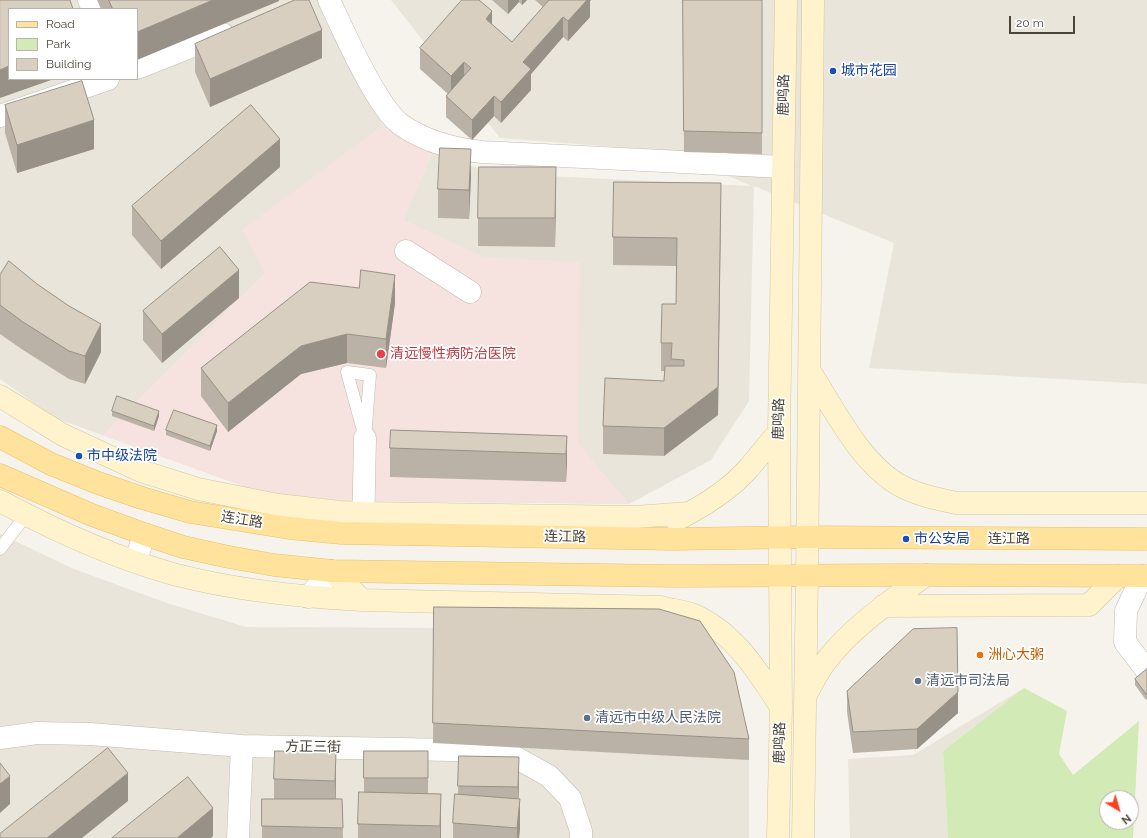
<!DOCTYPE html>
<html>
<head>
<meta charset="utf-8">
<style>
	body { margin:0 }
	#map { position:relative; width:1147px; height:838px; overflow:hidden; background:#f6f3ec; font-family:Raleway,sans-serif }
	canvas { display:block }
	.legend { position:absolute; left:8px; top:8px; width:130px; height:72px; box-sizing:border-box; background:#fff; border:1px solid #b7b4b0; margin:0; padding:5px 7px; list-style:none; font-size:12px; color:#4b4439 }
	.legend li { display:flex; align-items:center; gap:8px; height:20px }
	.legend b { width:20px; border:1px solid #b7b4b0 }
	.north { position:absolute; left:1099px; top:790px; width:40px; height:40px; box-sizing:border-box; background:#fff; border:1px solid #b7b4b0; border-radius:50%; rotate:142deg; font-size:11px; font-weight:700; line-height:16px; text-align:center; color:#4b4439 }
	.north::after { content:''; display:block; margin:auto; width:14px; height:18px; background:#fc3f1d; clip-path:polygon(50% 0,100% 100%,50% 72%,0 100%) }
	.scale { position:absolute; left:1009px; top:16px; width:66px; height:18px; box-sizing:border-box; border:2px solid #4b4439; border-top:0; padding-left:5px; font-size:12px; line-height:14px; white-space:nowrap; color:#4b4439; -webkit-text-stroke:3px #fff; paint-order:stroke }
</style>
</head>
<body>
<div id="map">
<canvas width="1147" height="838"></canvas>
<ul class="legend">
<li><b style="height:5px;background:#ffe39c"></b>Road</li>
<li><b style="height:11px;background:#d2eab5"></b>Park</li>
<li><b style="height:11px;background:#d8cfc1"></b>Building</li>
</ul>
<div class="north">N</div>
<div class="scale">20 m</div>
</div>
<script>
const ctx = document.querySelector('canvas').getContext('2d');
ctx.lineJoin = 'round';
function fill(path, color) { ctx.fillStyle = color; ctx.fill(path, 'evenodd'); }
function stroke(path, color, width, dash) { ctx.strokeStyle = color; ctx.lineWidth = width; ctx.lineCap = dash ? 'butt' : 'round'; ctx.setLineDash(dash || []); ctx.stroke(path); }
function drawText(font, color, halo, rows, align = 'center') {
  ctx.font = font + ' Raleway,"Noto Sans SC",sans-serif'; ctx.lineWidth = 3.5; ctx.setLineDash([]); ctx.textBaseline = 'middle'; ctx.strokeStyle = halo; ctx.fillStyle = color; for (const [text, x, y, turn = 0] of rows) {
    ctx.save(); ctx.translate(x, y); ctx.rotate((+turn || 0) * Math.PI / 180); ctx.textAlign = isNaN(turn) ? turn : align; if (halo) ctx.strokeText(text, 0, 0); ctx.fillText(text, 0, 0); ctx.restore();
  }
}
fill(new Path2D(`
	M0,0H318L327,24L383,125L487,173L752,186L668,151L500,138L391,0H1147V384L869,368L894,243L754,186L749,401L711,460L629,504L281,500L55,418L0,379ZM9,9H137V79H9Z
	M0,534L74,569L167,603L246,627L659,629L734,692L749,760V838H0Z
	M1024,688L943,751L948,838H850L848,759L913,755Z`), '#eae5da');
fill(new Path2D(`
	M383,125L434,149L404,220L484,257L579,262L578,443L629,504L281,500L103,435L265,273L242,230Z`), '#f6e3e0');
fill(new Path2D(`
	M1024,688L1067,711L1059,754L1073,775L1139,721L1133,838H948L943,751ZM1107,798H1131V822H1107Z`), '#d2eab5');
const lane = new Path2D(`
	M347,372L370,375L365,438Z
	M0,549L26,515`);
const street = new Path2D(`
	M89,0L93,9
	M329,0C344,32 358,65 377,95C383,105 390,116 400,124C424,141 453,149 482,152L783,167
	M137,68L223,34
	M0,116L108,79
	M406,251L470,292
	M363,533L365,438
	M136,561L144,534
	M1142,576L1126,611L1125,642L1147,671
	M308,597L332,571
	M0,738L37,733L90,734L242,746L504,751L549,776L570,798L581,831V838
	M238,838L242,746`);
const secondary = new Path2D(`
	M809,370C833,407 861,465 901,486C918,495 937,499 956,503H1147
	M0,396L63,435L141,471L198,489L278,505L340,512L364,513L635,517L689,513
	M0,501C52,529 116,558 173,574C234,590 299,597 362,600
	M676,520C700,508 729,490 747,470C758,458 768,444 779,432
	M332,571L362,600L661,607C672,610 684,611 694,615C735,633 758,672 781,707
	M883,606L1089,605L1118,576
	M806,695C812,684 818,671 826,661C853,626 891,601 926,575
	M778,838L781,707L779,432L786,0
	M803,838L807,576L813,0`);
const primary = new Path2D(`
	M0,437L51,464L98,483L142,498L190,512L289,528L341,533L673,539L807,537L1147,539
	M0,475L92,515L144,534L183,547L229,557L274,565L332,571L674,576L904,575L1147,576`);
stroke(lane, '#c2bbae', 13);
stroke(street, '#c2bbae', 23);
stroke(secondary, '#d6c79b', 23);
stroke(primary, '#e6c16a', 23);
stroke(lane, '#fff', 12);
stroke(street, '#fff', 22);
stroke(secondary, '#fff3cd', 22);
stroke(primary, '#ffe39c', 22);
fill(new Path2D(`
	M97,0H279V1L137,9H101Z
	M492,0H527L522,5L519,2L508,14Z
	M535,0H591L590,1V17L568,41L563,37L531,74V90L501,123L494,116L472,140L446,117V96L448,94L420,69V48L492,24L512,42L543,7Z
	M683,0H762V154L684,152Z
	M195,44L322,58L210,107L195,72Z
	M5,105L94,149L17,173L5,133Z
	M280,167L161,269L132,235V206Z
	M471,177L469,219L438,218V189Z
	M556,196L555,247L478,246V218Z
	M721,211L718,415L664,456L603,454V426L664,381L665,371H661V343L676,304L677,266L613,265V237Z
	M0,275L101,352L85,384L69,379L23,350L0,334Z
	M239,298L162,363L143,340V311Z
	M395,303L386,368L347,363L301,374L228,432L201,396V368Z
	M112,411L159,416L154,431L112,416Z
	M166,430L217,431L210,451L166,435Z
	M567,436L566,482L390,477V448Z
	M434,607L749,739V760L433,743Z
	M1147,669V699L1146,700L1135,685V679Z
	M847,691L958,713L917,749L853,753L847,712Z
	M364,751H428V794H441V838H358V824L364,792Z
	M459,756L519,785L518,799L520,828L519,838H453V823L458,794Z
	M274,779L336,781V799H342L343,838H262V799H274Z`), '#bab2a6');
fill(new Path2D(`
	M213,0H279V1L137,60V32Z
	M508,0H519V2L508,14Z
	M522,0H527L522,5Z
	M581,0H591L590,1V17L568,41V21Z
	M492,11V32L486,19Z
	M563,17V37L531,74V90L501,123V102L523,62Z
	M322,30V58L210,107V79Z
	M464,62V82L451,96V76Z
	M9,66V79H54L0,98V70Z
	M494,96V116L472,140V120Z
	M94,120V149L17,173V145Z
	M280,139V167L161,269V241Z
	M471,149V177L469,219V190Z
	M556,167V196L555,247V218Z
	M721,183L718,415L664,456V428L718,387Z
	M239,270V298L162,363V334Z
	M395,275V303L386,368V339Z
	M101,324V352L85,384V356Z
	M347,334V363L301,374L228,432V403L301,346Z
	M159,411V416L154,431V426Z
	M217,425V431L210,451V446Z
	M567,436V464L566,482V454Z
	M958,692V713L917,749V729Z
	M336,752V781L335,810V781Z
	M519,757V785L518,816V787Z
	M128,773V801L82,838H47Z
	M10,776V804L0,813V784Z
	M441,794V838H440Z
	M520,799V828L519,838H517V828Z
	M213,808V836L211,838H177Z`), '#979187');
const building = new Path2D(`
	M0,0H70L73,9H9V66L0,70Z
	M109,0H213L137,32V9H113Z
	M295,0H309L322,30L210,79L195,44Z
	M462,0H479L492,11L486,19L512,42L549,0H587L568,21L563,17L523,62L531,69L501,102L494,96L472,120L446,96L471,68L464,62L451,76L420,48Z
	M683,0H762V133L684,131Z
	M82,81L94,120L17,145L5,105Z
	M251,105L280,139L161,241L132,206Z
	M440,148L471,149L469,190L438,189Z
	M479,167H556L555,218H478Z
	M614,182L721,183L718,387L664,428L603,426L605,378L664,381L665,366H684V360L671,359L672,343H661L662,304H676L677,238L613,237Z
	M220,247L239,270L162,334L143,311Z
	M9,261L37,284L69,306L101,324L85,356L69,351L23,322L0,305V275Z
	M361,270L395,275L386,339L347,334L301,346L228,403L201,368L310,282L359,288Z
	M117,396L159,411L154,426L112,411Z
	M174,410L217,425L210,446L166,430Z
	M391,430L567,436L566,454L390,448Z
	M434,607L659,609L700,621L734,672L749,739L433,723Z
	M957,628L958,692L917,729L853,732L847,691L913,629Z
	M1147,669V694H1146L1135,679Z
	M108,748L128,773L47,838H0V834Z
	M275,751L336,752L335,781L274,779Z
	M364,751H428V778H364Z
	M459,756L519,757L518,787L458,786Z
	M0,763L10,776L0,784Z
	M188,777L213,808L177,838H112Z
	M359,792L441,794L440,826L358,824Z
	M455,794L520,799L517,828L453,823Z
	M262,799H342L343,828L262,826Z`);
fill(building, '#d8cfc1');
stroke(building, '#979187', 1);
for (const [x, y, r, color] of [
	[833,71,4,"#1a4fb4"],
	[381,354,5,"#e0444e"],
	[79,456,4,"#1a4fb4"],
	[906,539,4,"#1a4fb4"],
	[980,655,4,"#e8710a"],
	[918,681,4,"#5c6f8a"],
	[587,718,4,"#5c6f8a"]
]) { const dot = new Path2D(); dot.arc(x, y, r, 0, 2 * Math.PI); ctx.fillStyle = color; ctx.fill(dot); stroke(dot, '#fff', 1.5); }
drawText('14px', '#164399', '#fff', [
	["城市花园",841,71],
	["市中级法院",87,456],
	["市公安局",914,539]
], 'left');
drawText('14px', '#4b4439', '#fff', [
	["鹿鸣路",784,95,-89],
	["鹿鸣路",779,419,-89],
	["连江路",242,520,9],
	["连江路",565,537,1],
	["连江路",1009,539],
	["鹿鸣路",780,743,-89],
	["方正三街",313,747,1]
]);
drawText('14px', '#be3a42', '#fff', [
	["清远慢性病防治医院",390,354]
], 'left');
drawText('14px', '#c56008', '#fff', [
	["洲心大粥",988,655]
], 'left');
drawText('14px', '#4e5e75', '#fff', [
	["清远市司法局",926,681],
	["清远市中级人民法院",595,718]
], 'left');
</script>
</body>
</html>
